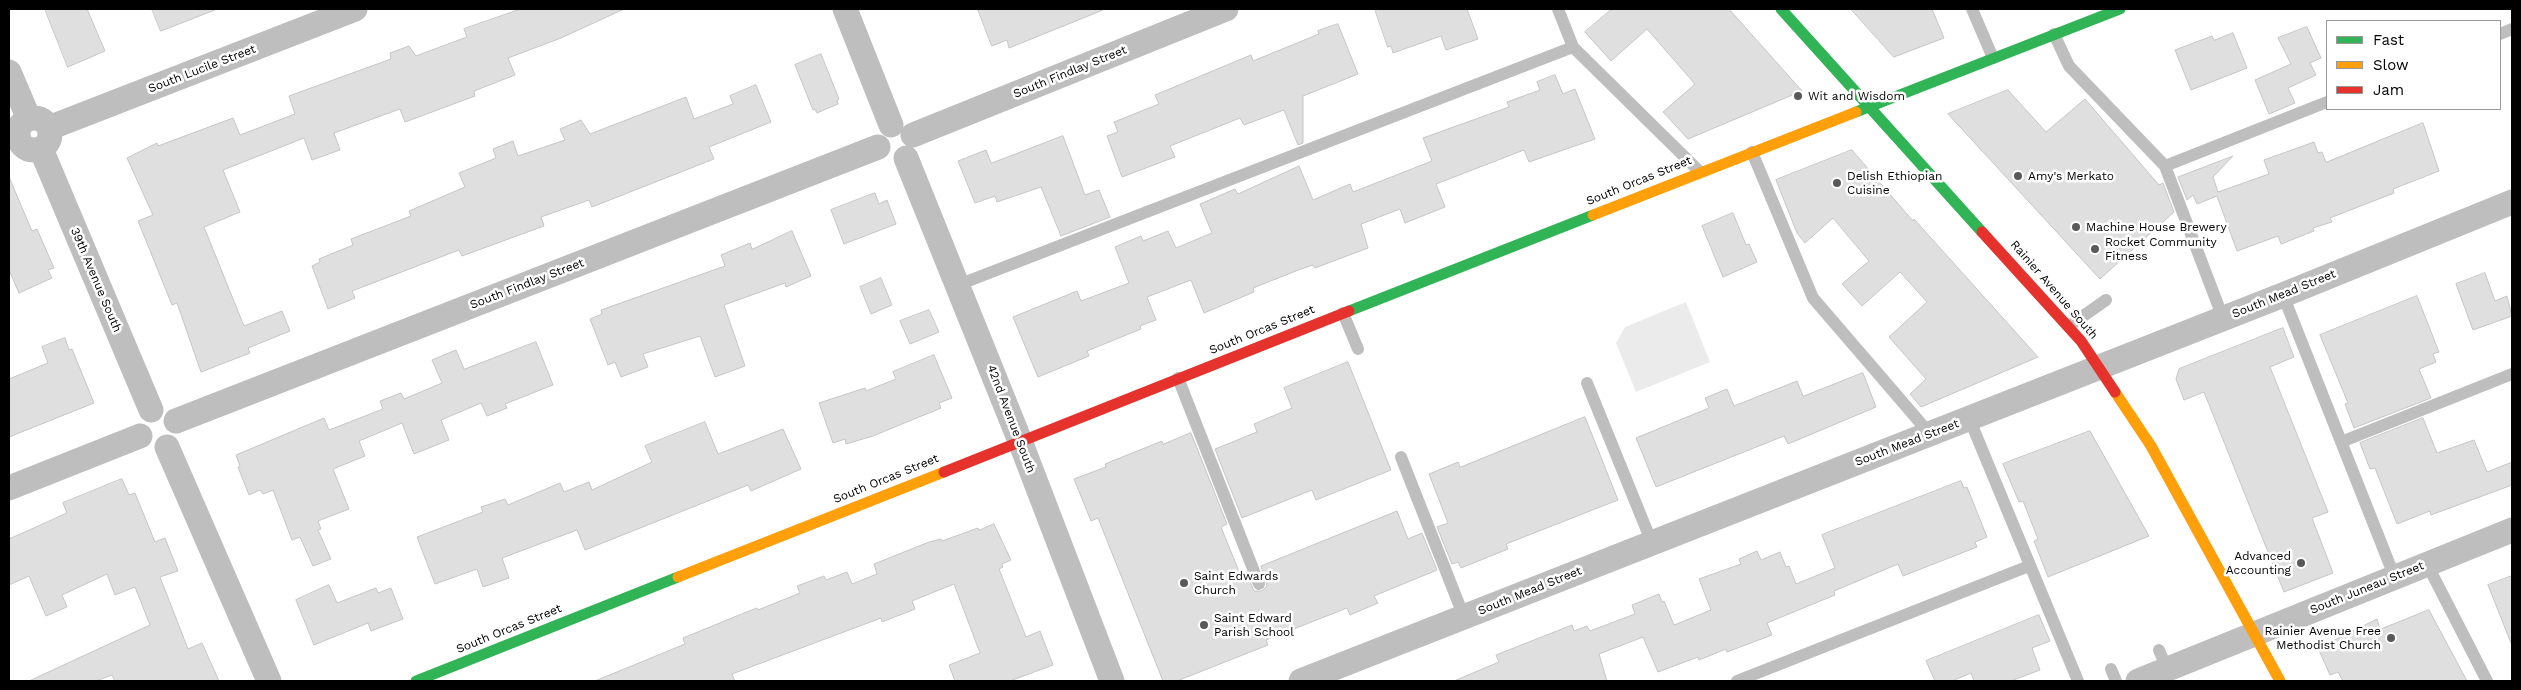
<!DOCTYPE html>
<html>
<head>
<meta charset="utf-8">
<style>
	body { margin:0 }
	#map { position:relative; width:2521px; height:690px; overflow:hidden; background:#fff; font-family:"Work Sans",sans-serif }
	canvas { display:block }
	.frame { position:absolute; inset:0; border:10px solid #000; pointer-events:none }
	.legend { position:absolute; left:2326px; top:20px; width:175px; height:90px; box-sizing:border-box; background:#fff; border:1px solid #999; margin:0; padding:6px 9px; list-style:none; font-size:15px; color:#000 }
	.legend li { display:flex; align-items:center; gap:10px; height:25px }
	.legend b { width:25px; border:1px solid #999 }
</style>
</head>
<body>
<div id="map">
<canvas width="2521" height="690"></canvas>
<div class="frame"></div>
<ul class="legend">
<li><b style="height:6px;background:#30b455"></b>Fast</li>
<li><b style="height:6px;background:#ff9f0a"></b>Slow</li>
<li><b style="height:6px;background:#e5322d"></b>Jam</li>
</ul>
</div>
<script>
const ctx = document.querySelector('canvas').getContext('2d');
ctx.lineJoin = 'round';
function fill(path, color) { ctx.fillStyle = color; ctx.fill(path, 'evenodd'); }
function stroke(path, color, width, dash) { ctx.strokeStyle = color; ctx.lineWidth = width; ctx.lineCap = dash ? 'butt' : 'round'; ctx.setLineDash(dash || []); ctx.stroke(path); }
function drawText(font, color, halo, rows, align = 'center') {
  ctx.font = font + ' "Work Sans",sans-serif'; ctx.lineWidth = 5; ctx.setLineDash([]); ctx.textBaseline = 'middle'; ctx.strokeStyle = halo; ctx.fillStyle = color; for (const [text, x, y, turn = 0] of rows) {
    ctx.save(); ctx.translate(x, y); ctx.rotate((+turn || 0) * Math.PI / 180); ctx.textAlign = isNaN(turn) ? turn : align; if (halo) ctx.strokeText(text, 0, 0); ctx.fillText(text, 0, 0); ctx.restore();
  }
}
fill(new Path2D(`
	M1686,302L1710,362L1636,392L1616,343L1625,327Z`), '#ebebeb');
const building = new Path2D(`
	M45,9H87L105,51L68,67Z
	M152,9H215V10L161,31Z
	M521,9H624L561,38L508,58L515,75L474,91L475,96L405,122L400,109L334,133L340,150L312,160L304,138L223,170L240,212L204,227L244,326L282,311L290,331L248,348L250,353L201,372L177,303L172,305L138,221L153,215L127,158L157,143L158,146L233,118L240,135L295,114L289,96L391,59L390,53L409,46L416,56L467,37L464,29Z
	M978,9H1103V10L1009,48L1007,40L992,46Z
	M1375,9H1467L1478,39L1446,50L1441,36L1393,53L1391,46L1388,47Z
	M1612,9H1729L1802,91L1688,139L1663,112L1695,84L1647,29L1611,61L1585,32Z
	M1851,9H1932L1944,38L1894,57Z
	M1338,24L1358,74L1303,96V143L1298,145L1284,110L1244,125L1240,118L1170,146L1175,157L1122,177L1107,136L1118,132L1114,122L1159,104L1155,95L1251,55L1253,61L1319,34L1318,31Z
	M2307,27L2321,58L2310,63L2316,75L2288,88L2295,103L2269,114L2255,80L2291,64L2278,38Z
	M2233,33L2247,68L2191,90L2175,50L2212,36L2214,40Z
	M821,54L839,99L837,100L838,104L817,113L815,109L813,110L795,65Z
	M1555,75L1563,94L1575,89L1595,139L1529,162L1524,150L1436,184L1445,207L1405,223L1400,209L1361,224L1368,248L1315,268L1313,265L1301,269L1253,288L1254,292L1204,313L1191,280L1147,297L1156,320L1140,326L1141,329L1087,351L1089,356L1038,377L1013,317L1077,291L1081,301L1129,283L1115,247L1141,236L1143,241L1168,231L1176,248L1212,233L1200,204L1235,189L1238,194L1299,166L1313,200L1350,184L1353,192L1432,161L1423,138L1509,107L1507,102L1540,90L1537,82Z
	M756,85L771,122L709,147L714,159L592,207L589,200L541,217L544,226L462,256L459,250L352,291L355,298L328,309L312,266L320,262L319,259L353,245L351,239L411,216L409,211L465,187L459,173L496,158L493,149L513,141L518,156L565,140L560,129L581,120L590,134L686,97L694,119L733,104L730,96Z
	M2008,90L2046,132L2085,99L2159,185L2163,183L2174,212L2100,279L1948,114Z
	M2423,123L2439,171L2393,189L2394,193L2330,218L2332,222L2313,228L2314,231L2281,244L2278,236L2237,251L2217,196L2197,204L2193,195L2187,200L2178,177L2233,156L2213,177L2218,192L2269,174L2264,160L2314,142L2318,153L2322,152L2326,162Z
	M1063,136L1085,195L1099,190L1110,217L1061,236L1041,187L997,202L995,196L975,203L958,161L986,150L991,163Z
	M1852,150L1913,221L1914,219L2038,357L1921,407L1910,394L1926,379L1889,337L1927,302L1900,272L1862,306L1842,284L1869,261L1833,218L1805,243L1797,233L1776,180Z
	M9,177L32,231L37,229L54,268L48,270L52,278L19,293L9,270Z
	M875,193L879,204L887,200L896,224L844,244L831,210Z
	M1733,213L1746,245L1749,244L1757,262L1723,277L1702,226Z
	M792,231L811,276L786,287L785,283L724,305L745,366L715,377L700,336L643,354L648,367L621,377L615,362L608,365L590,319L602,314L601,310L725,266L721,255L750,243L752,249Z
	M2485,273L2495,301L2507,296L2512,316L2473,330L2456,284Z
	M881,278L892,305L871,314L860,287Z
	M2417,296L2439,352L2433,354L2436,362L2419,369L2431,398L2354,428L2345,404L2348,403L2320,335Z
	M929,310L939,332L910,344L900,321Z
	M2283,328L2294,357L2270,367L2328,512L2312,518L2333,573L2284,592L2204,392L2184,400L2176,379L2179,369Z
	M65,338L69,350L72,349L94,403L9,437V379L48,363L42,347Z
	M536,342L553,385L505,404L507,408L487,416L481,403L441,420L449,440L414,454L402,423L359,441L365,456L333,469L349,509L318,521L321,529L318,530L331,559L313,566L300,537L292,540L273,490L263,494L260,490L249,495L238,467L240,466L236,455L324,418L329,430L383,409L380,401L401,393L404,399L442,383L432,360L456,350L464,369Z
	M934,355L952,398L939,403L941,408L873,436L846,444L845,439L833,443L819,403L865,388L866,391L896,379L893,372Z
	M1348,362L1391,470L1316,500L1312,490L1242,518L1215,449L1257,432L1254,424L1292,408L1284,388Z
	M1863,373L1876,407L1788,444L1784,436L1656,487L1636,438L1709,408L1705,398L1727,389L1734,406L1797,381L1803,396Z
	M1585,417L1618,500L1506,544L1508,549L1461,568L1458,562L1452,564L1437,527L1448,523L1429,474L1458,462L1460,467Z
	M2423,418L2437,453L2474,440L2487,472L2512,462V485L2431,515L2430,511L2397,524L2375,468L2370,469L2360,443Z
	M705,422L718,454L783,429L801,469L751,491L748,485L585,550L577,530L502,558L509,578L483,587L477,569L435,584L417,537L483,512L481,507L505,499L508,505L560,483L564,492L589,482L592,490L652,462L645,446Z
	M2090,431L2149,536L2048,577L2034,541L2038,539L2023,501L2019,502L2003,464Z
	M1191,433L1227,524L1221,527L1240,574L1246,572L1254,591H1262L1267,586L1261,566L1397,511L1408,539L1422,533L1437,570L1374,596L1378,603L1350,615L1347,608L1266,640L1268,645L1177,681H1163L1098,518L1091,521L1074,479L1106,467L1105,464L1162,441L1163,444Z
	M122,479L129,495L135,493L155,542L165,538L178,571L160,577L188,649L202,643L219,681H115L112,675L96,681H29L150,625L135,587L115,595L107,574L62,595L67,607L46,616L29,576L9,585V539L67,513L63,503Z
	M1961,481L1964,488L1967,487L1987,537L1975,542L1977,547L1903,576L1898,564L1834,591L1835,595L1767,623L1772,635L1727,652L1726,649L1699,660L1698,657L1658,672L1643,637L1599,654L1607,681H1454L1499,662L1496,655L1572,625L1574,631L1587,626L1590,631L1635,614L1632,605L1659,594L1662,602L1664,601L1674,625L1711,610L1699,579L1741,564L1739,559L1757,551L1761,560L1780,552L1786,567L1789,566L1796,584L1835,568L1822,535Z
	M994,524L1011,560L1002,564L1003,567L999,569L1026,637L1040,631L1053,665L1010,681H955L949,665L980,653L954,584L912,601L915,609L882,622L881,618L732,674L735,681H595L685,644L683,638L739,615L757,608L758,610L800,593L797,586L824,576L826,580L847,572L852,584L877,574L874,564L929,542L941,539L942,541L978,528L979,530Z
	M2512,576V643H2511L2488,585Z
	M329,585L337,603L376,588L378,593L391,588L403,619L371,631L368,623L314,645L296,600Z
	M2429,610L2467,681H2343L2338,672L2330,675L2318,648L2377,619L2380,629Z
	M2039,615L2050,641L2032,648L2040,670L2011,681H1974L1971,673L1952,681H1935L1926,661Z`);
fill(building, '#dfdfdf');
stroke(building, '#c6c6c6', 1);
stroke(new Path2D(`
	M1558,9L1573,47L1700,172
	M1972,9L1993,58
	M2054,34L2069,66L2165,166L2223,318
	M2500,34L2512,29
	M1752,152L1813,298L1930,434
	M2165,166L2327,102
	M958,285L1573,47
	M2283,295L2395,578
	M1343,313L1358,349
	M2069,326L2106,300
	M1178,378L1259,584
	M1587,383L1652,543
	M1969,418L2078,681
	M2341,442L2512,374
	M1401,457L1464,617
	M2427,564L2487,681
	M2159,650L2167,669
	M2111,669L2116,681
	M1737,681L2029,566`), '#bebebe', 12);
stroke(new Path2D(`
	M845,9L891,125
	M9,72L29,119
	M18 134a16 16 0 1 1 32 0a16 16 0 1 1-32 0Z
	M49,128L355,9
	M913,135L1226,9
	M41,149L151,410
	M906,158L1020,441L1112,681
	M176,421L878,147
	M167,447L269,681
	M9,488L140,436
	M1301,681L2283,295L2512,202
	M2138,681L2512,530`), '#bebebe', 25);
stroke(new Path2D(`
	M1781,9L1982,232
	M1856,112L2120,9
	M1349,311L1593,215
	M416,681L678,577`), '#30b455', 11);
stroke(new Path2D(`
	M1593,215L1856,112
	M2115,392L2151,446L2280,681
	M678,577L944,472`), '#ff9f0a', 11);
stroke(new Path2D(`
	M1982,232L2081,341L2115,392
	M944,472L1349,311`), '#e5322d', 11);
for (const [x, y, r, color] of [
	[1798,96,5,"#595959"],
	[2018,176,5,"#595959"],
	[1837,183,5,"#595959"],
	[2076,227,5,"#595959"],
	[2095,249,5,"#595959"],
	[2301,563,5,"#595959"],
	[1184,583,5,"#595959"],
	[1204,625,5,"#595959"],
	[2391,638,5,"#595959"]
]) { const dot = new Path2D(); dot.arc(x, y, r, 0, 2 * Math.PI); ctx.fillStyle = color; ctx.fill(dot); stroke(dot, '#fff', 2); }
drawText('12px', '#000', '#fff', [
	["South Lucile Street",202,69,-21],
	["South Findlay Street",1070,72,-22],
	["South Orcas Street",1639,181,-22],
	["39th Avenue South",96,280,67],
	["South Findlay Street",527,284,-21],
	["Rainier Avenue South",2054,290,49],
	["South Mead Street",2284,294,-22],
	["South Orcas Street",1262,330,-22],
	["42nd Avenue South",1011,419,69],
	["South Mead Street",1907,443,-21],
	["South Orcas Street",886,479,-22],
	["South Juneau Street",2367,588,-22],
	["South Mead Street",1530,591,-22],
	["South Orcas Street",509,629,-22]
]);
drawText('12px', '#000', '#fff', [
	["Wit and Wisdom",1808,96],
	["Delish Ethiopian",1847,176],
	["Cuisine",1847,190],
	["Amy's Merkato",2028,176],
	["Machine House Brewery",2086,227],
	["Rocket Community",2105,242],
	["Fitness",2105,256],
	["Advanced",2291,556,"right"],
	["Accounting",2291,570,"right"],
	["Saint Edwards",1194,576],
	["Church",1194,590],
	["Saint Edward",1214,618],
	["Parish School",1214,632],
	["Rainier Avenue Free",2381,631,"right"],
	["Methodist Church",2381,645,"right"]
], 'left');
</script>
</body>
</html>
